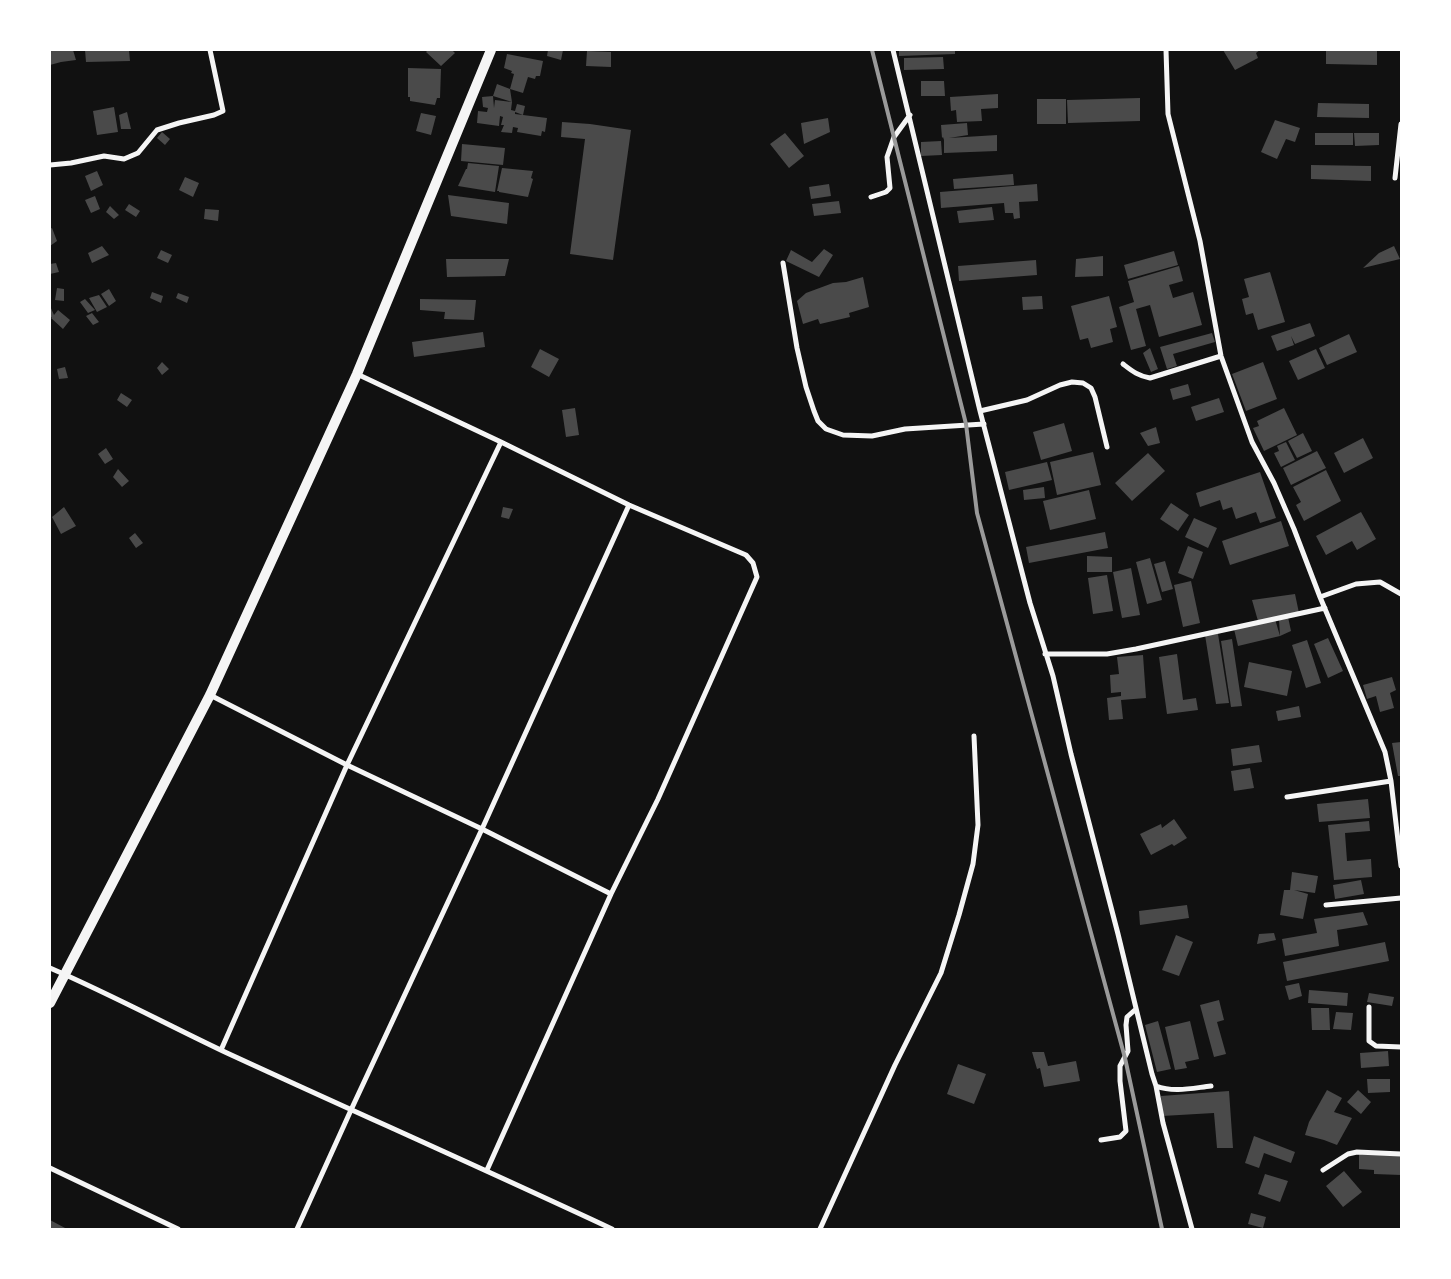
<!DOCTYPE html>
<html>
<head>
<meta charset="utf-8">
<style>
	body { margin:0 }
	#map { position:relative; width:1451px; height:1279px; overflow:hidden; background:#111; font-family:Ubuntu,sans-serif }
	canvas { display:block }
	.frame { position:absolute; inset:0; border:51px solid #fff; pointer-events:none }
</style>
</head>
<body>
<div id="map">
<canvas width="1451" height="1279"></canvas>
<div class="frame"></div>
</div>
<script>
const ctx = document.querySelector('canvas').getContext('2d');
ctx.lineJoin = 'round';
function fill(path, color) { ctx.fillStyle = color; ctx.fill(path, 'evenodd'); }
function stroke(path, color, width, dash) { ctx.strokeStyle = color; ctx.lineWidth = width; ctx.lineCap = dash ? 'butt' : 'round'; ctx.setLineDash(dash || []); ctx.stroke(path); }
fill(new Path2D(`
	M50,50H73L76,60L61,62L50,65Z
	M85,50H129L130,61L86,62Z
	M428,50H452L455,53L441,66L426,52Z
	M548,50H563L561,60L547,56Z
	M899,50H955V54L899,56Z
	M1223,50H1260L1256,53L1258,58L1235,70Z
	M1326,50H1377V65L1326,64Z
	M587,51L611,52V67L586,66Z
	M507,54L543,61L540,76H536L535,79L528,77L523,93L510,89L512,102L493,96L494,108L495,100L512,102L511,110L515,111L517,104L525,106L523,115L515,112V114L547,118L545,132L542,131L541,136L517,132L518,128L513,127L512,133L501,132L504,125H501L503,117L500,116L499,126L477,123L478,111L487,112L488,108L483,107L482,97L493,96L497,84L510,89L514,74L511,73L512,71L504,68Z
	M943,57L944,69L904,70V58Z
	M408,68L441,69L440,98H437L435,105L410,101V97H408Z
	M921,81H944L945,96H921Z
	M998,94V108L981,109L982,121L957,122L956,110L951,111L950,97Z
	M1140,98V121L1068,123L1067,100Z
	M1037,99H1066V124H1037Z
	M1318,103L1369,104V118L1317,117Z
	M114,107L118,132L97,135L93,111Z
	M127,112L131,129H121L119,115Z
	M421,113L436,116L431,135L416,131Z
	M828,118L830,132L804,144L801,123Z
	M1275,120L1300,128L1295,142L1286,139L1277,159L1261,152Z
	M562,122L590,124L631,130L613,260L570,254L585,139L561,137Z
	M967,123L968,135L949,138L997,135V151L944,153V140L943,137L942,138L941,125Z
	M162,132L170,139L165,145L157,138Z
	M785,133L804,156L789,168L770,144Z
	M1315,133H1353V145H1315Z
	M1354,133H1379V145L1355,146Z
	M941,141L942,155L921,156V142Z
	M462,144L505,148L503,165L461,161Z
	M468,163L499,166L495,192L458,186L466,169H467Z
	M1311,165L1371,166V181L1311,179Z
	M502,168L533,171L531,178L533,179L528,197L499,192V191H497Z
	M97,171L103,185L91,191L85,176Z
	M1013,174L1014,185L954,189L953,179Z
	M185,177L199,183L193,197L179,190Z
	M829,184L831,196L811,199L809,187Z
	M1037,184L1038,201L1019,202L1020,218L1014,219L1013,213H1005L1004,203L941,208L940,192Z
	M448,195L509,203L507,224L451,216Z
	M95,196L100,209L91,213L85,200Z
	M839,201L841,213L814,216L812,204Z
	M129,204L140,211L136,217L125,210Z
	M110,206L119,215L114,219L106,212Z
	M992,207L994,220L959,223L957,211Z
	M205,209L219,210L218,221L204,219Z
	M52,228L57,241L50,246V229Z
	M102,246L109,255L92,263L88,253Z
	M1394,246L1400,259L1363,268L1379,253Z
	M824,249L833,255L819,277L786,261L791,250L812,262Z
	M161,250L172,255L168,263L157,258Z
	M1174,251L1178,265L1128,279L1124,265Z
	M1103,256V276L1075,277L1076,259Z
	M446,259H509L505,276L447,277Z
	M1036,260L1037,275L959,281L958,266Z
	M56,263L59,272L50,274V264Z
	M1179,266L1183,281L1169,285L1173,298L1193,292L1202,325L1159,337L1150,305L1136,309L1146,346L1131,350L1119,307L1134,302L1128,281Z
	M1270,272L1285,322L1258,330L1253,313L1246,315L1242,299L1249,297L1244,279Z
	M863,277L869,307L849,313L850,317L820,324L818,319L803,324L797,301L806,293L833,283L846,282Z
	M57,288L64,289V301L55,300Z
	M109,289L116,301L109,306L101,294Z
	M152,292L163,296L161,303L150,298Z
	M178,293L189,297L187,303L176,298Z
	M99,295L107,307L97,312L89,298Z
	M1042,296L1043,309L1023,310L1022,297Z
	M1109,296L1117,327L1110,329L1113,342L1091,348L1088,338L1080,340L1071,306Z
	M85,299L95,310L88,313L80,302Z
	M420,299L476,300L474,320L444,319L445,312L420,310Z
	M50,306L54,315L58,310L70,320L63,329L51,318L52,317H50Z
	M92,313L99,322L93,325L86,316Z
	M1310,323L1315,336L1295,344L1291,336L1294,345L1277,351L1271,336Z
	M483,332L485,347L414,357L412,342Z
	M1212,333L1215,342L1173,354L1177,366L1167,369L1160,347Z
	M1349,334L1357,352L1327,365L1319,348Z
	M1150,348L1158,369L1151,372L1143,353Z
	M540,349L559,359L549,377L531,367Z
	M1316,349L1325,368L1298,380L1289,361Z
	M162,362L169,369L162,375L157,368Z
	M1263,362L1277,399L1246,411L1232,374Z
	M65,367L68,378L59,379L57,369Z
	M1188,384L1191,395L1173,400L1170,389Z
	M121,393L132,400L127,407L117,400Z
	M1219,398L1224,412L1196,421L1191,407Z
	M575,408L579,435L566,437L562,410Z
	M1284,408L1297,435L1264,451L1253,428L1259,426L1257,421Z
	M1064,423L1072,451L1041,460L1033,432Z
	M1156,427L1160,443L1148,446L1140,433Z
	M1303,433L1312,451L1297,458L1288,441Z
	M1363,438L1373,458L1344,473L1334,453Z
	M1286,442L1295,460L1281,467L1274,453L1279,451L1277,446Z
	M106,448L113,459L105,464L98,454Z
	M1317,451L1326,468L1291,485L1283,468Z
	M1093,452L1101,485L1057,495L1050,462Z
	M1148,453L1165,471L1132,501L1115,483Z
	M1047,462L1052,480L1009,490L1005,472Z
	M118,469L129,481L122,487L113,477Z
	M1326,470L1341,501L1304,521L1296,505L1301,502L1293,487Z
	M1260,472L1276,518L1260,523L1256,512L1236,519L1232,507L1223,510L1220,500L1200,507L1196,493Z
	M1044,487L1045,498L1024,500L1023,490Z
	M1089,490L1096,519L1050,530L1043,501Z
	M1171,503L1189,515L1178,531L1160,519Z
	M64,507L76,526L61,534L52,517Z
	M503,507L513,509L509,519L501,517Z
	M1361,512L1376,539L1357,550L1352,541L1326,555L1316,536Z
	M1194,518L1217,528L1208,548L1185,537Z
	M1281,521L1289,546L1230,565L1222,541Z
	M1105,532L1108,548L1029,563L1026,547Z
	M135,533L143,543L136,548L129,538Z
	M1188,546L1203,552L1193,579L1178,573Z
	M1087,556L1112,557V572H1087Z
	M1150,558L1162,600L1147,604L1136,562Z
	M1165,561L1173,589L1162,592L1154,564Z
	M1131,568L1140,615L1122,618L1113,572Z
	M1107,575L1113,611L1093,614L1088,578Z
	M1191,581L1200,623L1183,627L1174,585Z
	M1295,594L1299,613L1258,621L1252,600Z
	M1288,617L1291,631L1280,636L1279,620Z
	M1275,619L1280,636L1238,646L1234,629Z
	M1218,634L1229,703L1216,704L1205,635Z
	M1328,638L1343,671L1328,678L1314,644Z
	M1232,639L1242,706L1231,707L1221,641Z
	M1307,640L1321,683L1306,688L1292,645Z
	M1177,654L1183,700L1196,698L1198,710L1167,714L1159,657Z
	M1143,655L1146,698L1121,700L1123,719L1109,720L1107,698L1121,696V692L1111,693L1110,675L1119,674L1117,657Z
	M1249,662L1292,671L1287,696L1244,687Z
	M1392,677L1396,690L1390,693L1394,708L1380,712L1376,696L1367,699L1363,685Z
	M1299,706L1301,717L1278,721L1276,711Z
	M1401,742V776H1398L1392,743Z
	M1259,745L1262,762L1233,766L1231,749Z
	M1250,768L1254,788L1234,791L1231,771Z
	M1368,799L1370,818L1319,822L1317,804Z
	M1174,819L1187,838L1174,846L1172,844L1151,855L1140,834L1161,824L1162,828Z
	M1369,821L1370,831L1345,833L1347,861L1371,859L1372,877L1334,880L1328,825Z
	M1292,872L1318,876L1315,893L1294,890L1308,894L1303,919L1280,915L1284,890H1290Z
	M1361,880L1364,894L1335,899L1333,885Z
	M1187,905L1189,918L1140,925L1139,911Z
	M1363,912L1368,925L1337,930L1339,946L1285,956L1282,939L1317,933L1314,919Z
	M1274,933L1276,940L1257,944L1259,934Z
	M1176,935L1193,942L1179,976L1162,970Z
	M1385,942L1389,961L1287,981L1283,962Z
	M1299,983L1302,996L1289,1000L1285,986Z
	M1309,990L1348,993L1347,1006L1308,1003Z
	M1369,993L1394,997L1392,1006L1367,1002Z
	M1219,1000L1224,1020L1217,1022L1226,1054L1214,1057L1200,1005Z
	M1311,1008H1329L1330,1030H1312Z
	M1336,1012L1353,1013L1351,1030L1333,1029Z
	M1158,1021L1171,1069L1157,1072L1145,1025Z
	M1190,1021L1199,1059L1185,1062L1187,1068L1175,1070L1165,1027Z
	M1388,1051L1389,1066L1361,1068L1360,1053Z
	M1032,1052H1044L1048,1066L1076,1061L1080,1081L1044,1087L1040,1068L1037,1069Z
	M958,1064L986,1074L974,1104L947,1094Z
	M1367,1079H1390V1092L1368,1093Z
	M1327,1090L1342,1098L1334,1112L1352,1118L1337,1145L1324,1140L1305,1135L1309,1122Z
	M1358,1090L1371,1102L1361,1114L1347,1102Z
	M1229,1091L1233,1148H1217L1214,1113L1162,1116L1161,1096Z
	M1254,1136L1295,1152L1291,1163L1264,1153L1259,1168L1245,1163Z
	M1359,1153L1401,1155V1175L1374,1174V1170L1359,1169Z
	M1344,1171L1362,1192L1343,1207L1326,1186Z
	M1265,1174L1288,1181L1280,1202L1258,1194Z
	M1251,1213L1266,1217L1263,1228L1248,1224Z
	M50,1220L67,1229H50Z`), '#4a4a4a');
stroke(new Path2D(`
	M893,50L980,411L1030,603L1053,676L1071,754L1118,934L1152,1074L1156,1086C1174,1093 1193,1088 1211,1086
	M1166,50L1168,114L1200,241L1221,356L1252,442L1274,483L1294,529L1320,597L1385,752L1391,781L1401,866
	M50,165L71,163L104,156L124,159L138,153L157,130L179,123L214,115L223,111L210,50
	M1395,178L1401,124
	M871,197L886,192L890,188L887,157L894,137L910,115
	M783,263L797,348L806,387L814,411L818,421L826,429L843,435L872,436L905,429L984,424
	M1123,364C1132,371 1138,376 1150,378L1221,356
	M357,374L501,442L629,505L746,555L753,563L757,577L658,799L611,894L487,1170
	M980,411L1027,400L1060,385L1072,382L1083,383L1091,388L1095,397L1107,447
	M1320,597L1356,584L1380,582L1401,594
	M1045,654H1107L1136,649L1325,608
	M210,695L347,765L482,829L611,894
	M1287,797L1391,781
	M1326,905L1401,898
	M50,968C110,994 168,1025 227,1053C355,1112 484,1169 612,1229
	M1369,1007V1041L1376,1046L1401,1047
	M221,1050L347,765L501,442
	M1156,1086L1163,1123L1192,1229
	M1101,1140L1120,1137L1126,1131L1120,1081V1066L1128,1051L1126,1025L1127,1017L1136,1009
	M50,1168L178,1229
	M1323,1170L1348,1154L1357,1152L1401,1154
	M297,1229L351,1110L482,829L629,505
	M820,1229L895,1065L941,973L959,915L973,864L978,825L974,736`), '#f5f5f5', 5);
stroke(new Path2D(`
	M50,1003L210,695L357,374L491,50`), '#f5f5f5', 10);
stroke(new Path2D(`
	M872,50L966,424L977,513L1125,1058L1162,1229`), '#9a9a9a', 4);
</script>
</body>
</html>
